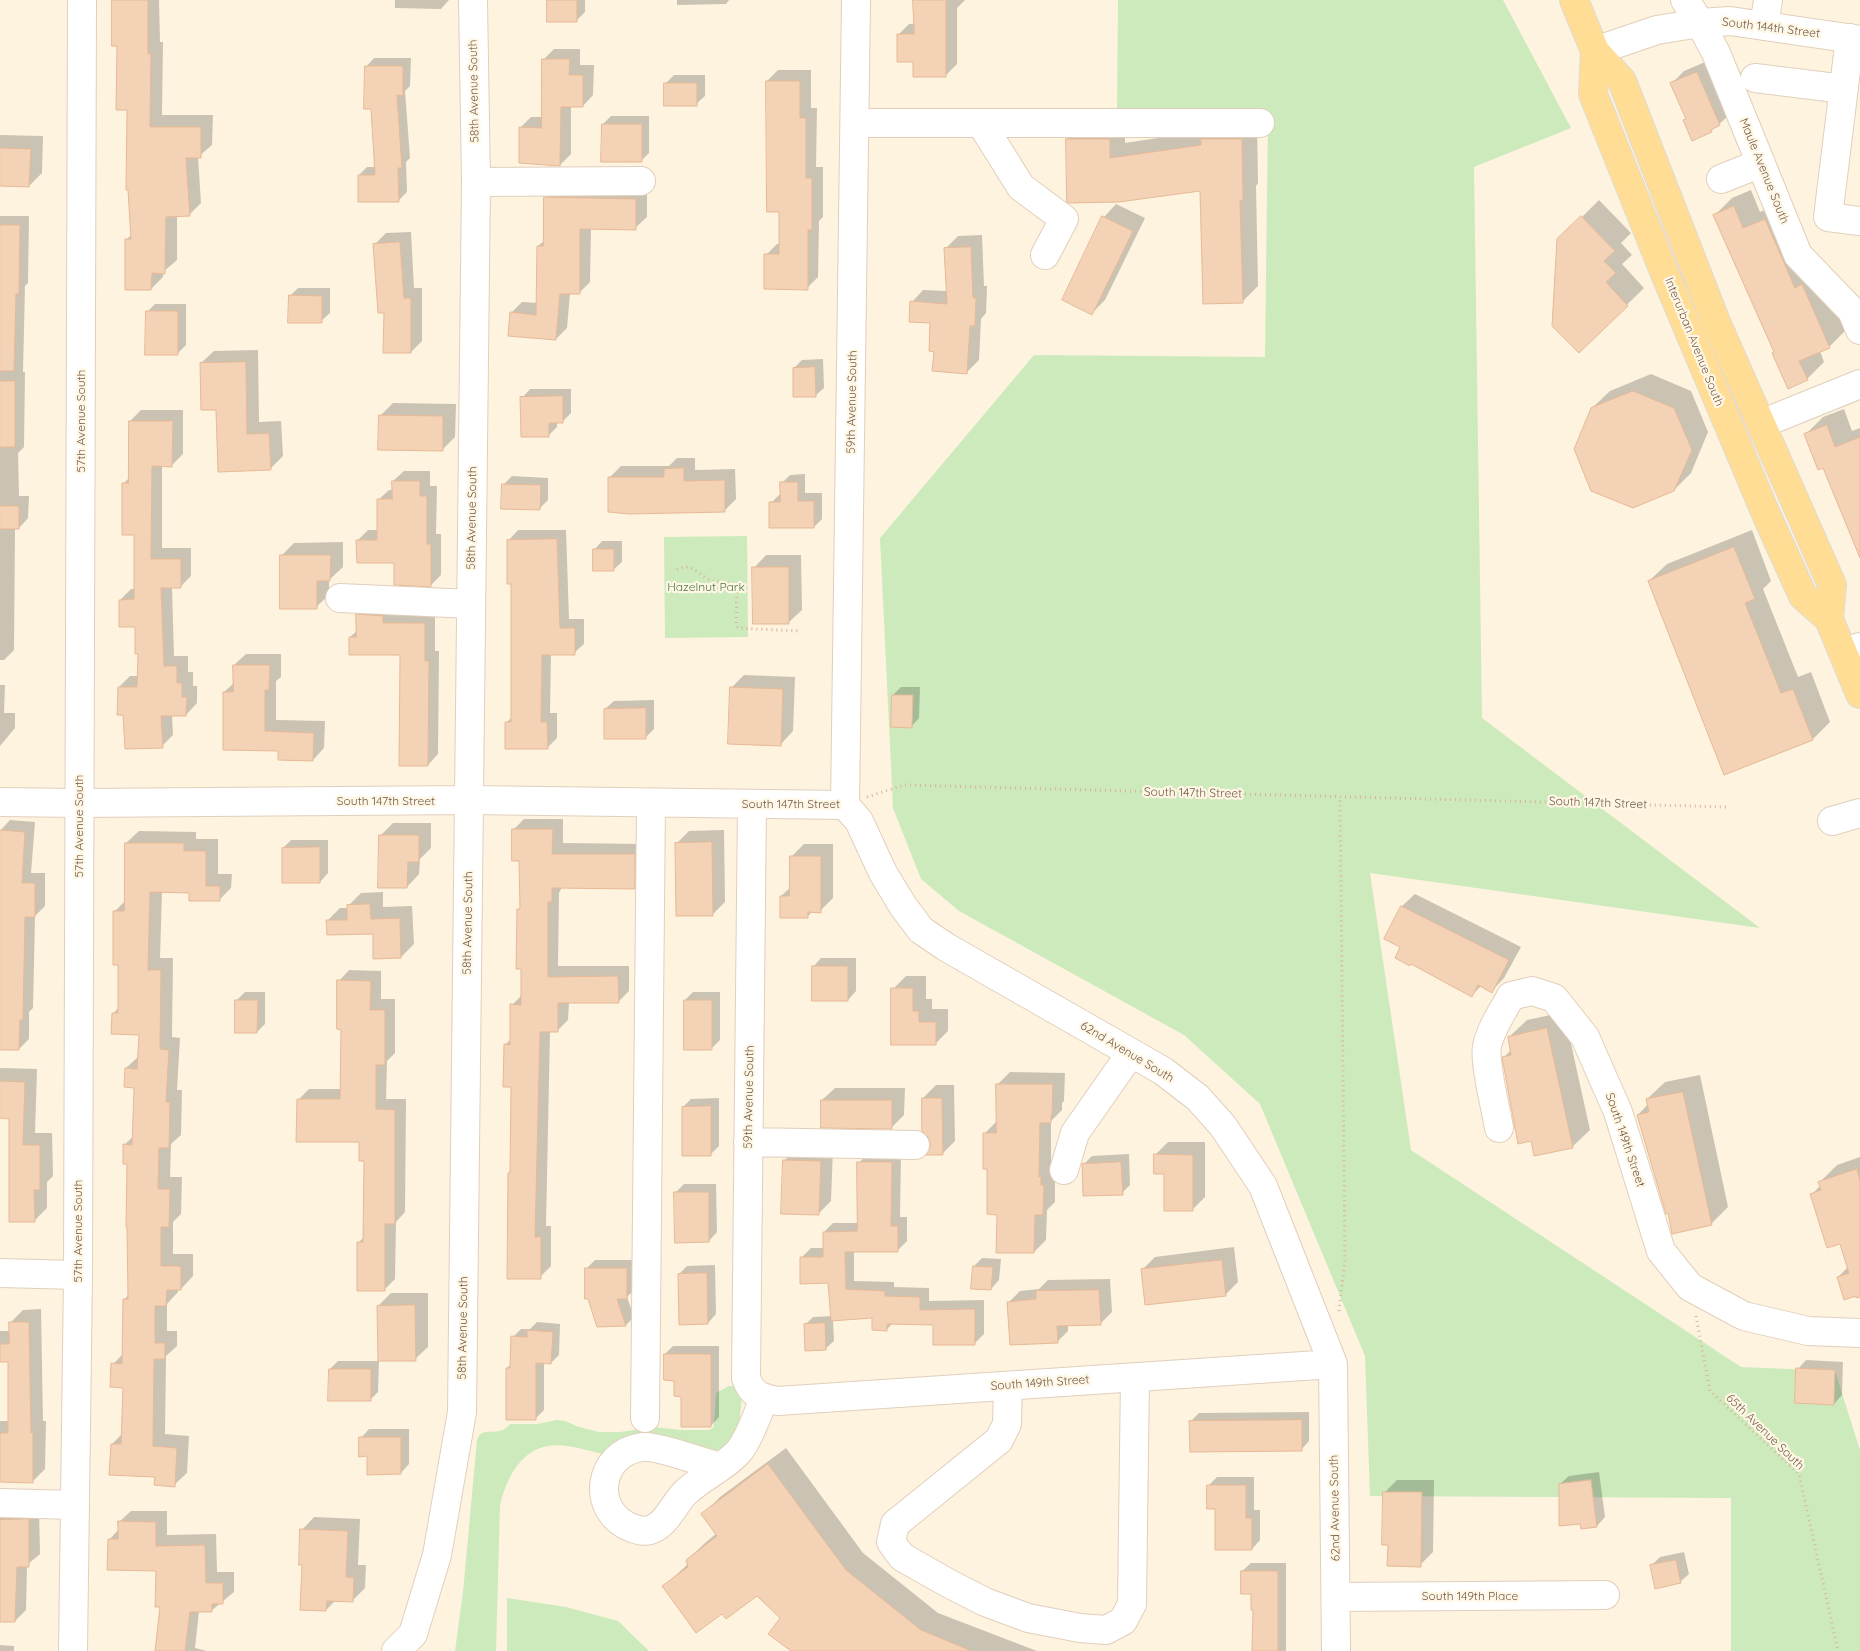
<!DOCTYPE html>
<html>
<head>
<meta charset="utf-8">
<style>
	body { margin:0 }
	canvas { display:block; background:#fdf3df }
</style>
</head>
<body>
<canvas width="1860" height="1651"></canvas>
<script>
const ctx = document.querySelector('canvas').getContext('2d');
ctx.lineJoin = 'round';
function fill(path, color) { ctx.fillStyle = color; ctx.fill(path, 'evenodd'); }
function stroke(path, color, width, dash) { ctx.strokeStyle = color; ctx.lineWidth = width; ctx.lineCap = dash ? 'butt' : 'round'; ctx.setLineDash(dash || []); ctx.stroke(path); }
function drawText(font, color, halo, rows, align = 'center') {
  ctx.font = font + ' Quicksand,sans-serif'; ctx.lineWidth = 4.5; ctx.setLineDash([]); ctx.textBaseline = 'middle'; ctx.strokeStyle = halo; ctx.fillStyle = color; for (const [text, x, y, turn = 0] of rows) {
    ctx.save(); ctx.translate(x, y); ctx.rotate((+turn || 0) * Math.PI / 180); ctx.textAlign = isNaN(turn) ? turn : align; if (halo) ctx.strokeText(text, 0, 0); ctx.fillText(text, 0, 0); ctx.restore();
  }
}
fill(new Path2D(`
	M1118,0H1503L1571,128L1474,167L1482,718L1760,928L1370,873L1411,1150L1741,1367L1835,1371L1860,1450V1651H1731V1498L1370,1496L1365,1356L1260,1104L1184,1035L959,911L921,879L893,808L880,538L1034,355L1265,357L1268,115L1117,113Z
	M747,536L748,637L665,638L664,537Z
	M729,1386H736L742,1396L739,1426L735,1439L725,1447L717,1450L608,1449L602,1454C569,1446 541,1435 517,1466C508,1478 504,1490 500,1505L496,1651H455L463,1592L477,1440C482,1424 499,1439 510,1424H537L557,1420L565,1421L579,1427L599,1432H620L654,1427L682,1430H709L713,1428L714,1424L716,1393Z
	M507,1598L566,1607L618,1621L649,1651H507Z`), '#cdeabd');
fill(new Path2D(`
	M114,0H159L160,42H163L162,115H213L212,145L198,157L201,203L189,215L177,216V260L163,272V277L151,289L126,240L132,234L128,109L118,45Z
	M395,0H449L441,9L395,8Z
	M548,0H585V12L576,21Z
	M677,0H729L726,4L677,5Z
	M915,0H965L957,8V64L946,75L914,61L898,35L909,24H915Z
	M554,49H580V65H594L593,95L583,106H571V154L560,165L520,128L531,117H542L543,60Z
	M374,58H411L410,86L405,91L410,158L406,162L407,192L398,201L359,175L367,167H376L372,108L366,67Z
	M1710,60L1733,112L1711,131L1684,121L1687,118L1671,84L1684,71Z
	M778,70H811V108H817L816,167H823V217L819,221L818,277L807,288L766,255L777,244H780L781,211L767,81Z
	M674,75H705V96L696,104L666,83Z
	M611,116H649V153L641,161L603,124Z
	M1083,123H1125V143L1257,123L1258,183L1256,186L1258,286L1242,302L1201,190L1068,201L1067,139Z
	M0,135L43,136L42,173L29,186L0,185Z
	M556,187L647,188V217L635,228H591L590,282L579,293H570L567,328L556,339L511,313L522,302L538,303V246L545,240V198Z
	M1751,190L1760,212L1782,203L1820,268L1846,330L1829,347L1820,351L1824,362L1807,379L1715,215L1732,198Z
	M1599,200L1631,233L1621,243L1632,255L1622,264L1644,288L1579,352L1559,240Z
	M1116,204L1145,218L1105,300L1092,313L1104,217Z
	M0,216H29L28,283L25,286L23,372H25L24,447L18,453L19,496H29L28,518L19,528H15L14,650L4,660H0Z
	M411,232L414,288H422V341L411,352L385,311L375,244L386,233Z
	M982,235L984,286H987L986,313L981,319L979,360L967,372L935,350L931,322L912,302L923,290L947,291L946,248L958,236Z
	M298,288H330V313L321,321L290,296Z
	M155,304H186V345L177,354L147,312Z
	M258,350L259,422L281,421L283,456L270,469L217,408L201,363L214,351Z
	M823,359L824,388L815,396L794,368L802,360Z
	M1651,374L1691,391L1708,432L1691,473L1674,490L1592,408L1610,391Z
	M530,389H571V413L562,422H557V427L549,435L522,398Z
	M393,403L456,404L455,437L442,450L380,416Z
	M1844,409L1852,431L1860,428V557L1824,466L1805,435L1823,417Z
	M141,410H183V454L172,465H162V548H191V576L180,587H172L174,656H188V672H193V686H197V703L186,715H172L173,735L162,746L125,714L119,687L130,676H139V653L136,626L120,600L131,589H135V534L124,483L129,478L130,421Z
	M677,458H695V470L735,469L736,499L725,510L610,477L621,466H669Z
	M404,471H430V486H437L436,534H441V575L431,585L358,540L368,530H378V500L389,490H393V481Z
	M805,474V493H822V519L814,527L771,503L779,495H782V483L790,475Z
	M512,476L548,478V500L539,509L503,485Z
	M518,530H566L569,619H584V644L574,653H551L550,713H557V738L547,748L506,723L513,716L512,582L509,540Z
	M1752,530L1771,581L1763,589L1798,677L1811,672L1830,722L1813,739L1725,774L1649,581L1667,564Z
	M602,541H622V562L613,570L594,550Z
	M343,542V567L329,580V595L316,607L281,556L294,543Z
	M766,555H801L802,610L789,622L754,568Z
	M368,604L435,613V651H439L438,754L428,765L402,654L350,637L358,630V615Z
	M246,654H281V677L276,681V720L325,721L324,748L313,760L280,749L224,692L234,683V665Z
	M744,675L795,677L793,731L781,744L731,688Z
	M0,685H5L4,713H15V728L0,746Z
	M901,687H920L919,718L911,727L893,695Z
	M654,700V729L646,737L605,709L614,701Z
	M524,819H563V843L645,844V877L634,888L562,887L559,893L558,966H629V991L618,1002H569L568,1020L557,1031H550L546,1226H551V1266L540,1277L509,1173L511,1171L512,1086L505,1045L511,1039L512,1005L522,995V967L518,910L521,907L520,860L513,830Z
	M10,820L35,822L31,873H45V906L35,916L33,1008L29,1012V1039L19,1049H0V831Z
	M393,823H431V848L420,859L419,874L407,887L380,836Z
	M724,830L725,902L712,915L676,844L689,831Z
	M139,831L196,832V839H218V874H232L231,888L219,900L191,891H162L160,958H173L172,1037L180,1038L177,1090H182L181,1135L171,1144L170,1177H182L181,1214L173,1222V1254H193V1276L181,1289H178V1292L167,1304V1331H177V1346L166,1356L165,1434L189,1436L187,1473L174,1485L156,1476L112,1444L123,1433L124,1386L113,1364L124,1353V1300L129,1294L128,1163L124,1145L134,1136L135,1087L126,1068L139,1056L140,1033L113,1014L119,1007L120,964L115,911L126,900V843Z
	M291,840H328V873L320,882L283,848Z
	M804,844H833V898L820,911H813L807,917L781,896L791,887V857Z
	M383,892V907L412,906L414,944L401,957L374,933L327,921L340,908H348V906L361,893Z
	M1415,894L1521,947L1504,978L1492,991L1481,986L1472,995L1402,947L1386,938L1402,906Z
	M821,958H856V991L848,1000L813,967Z
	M349,970L381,971V999H395V1053L387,1061L386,1099H406L405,1212L396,1222L395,1279L384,1290L358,1243L365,1236V1159L360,1141L298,1100L309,1089H341L342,1028L339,981Z
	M906,976H926V999H932V1009H948V1031L935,1044L893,989Z
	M245,992H265V1024L257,1032L236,1001Z
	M693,992H720V1040L712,1048L685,1000Z
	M1564,1012L1590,1130L1572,1147L1532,1140L1504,1057L1512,1049L1509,1037L1527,1020Z
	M0,1068L37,1069L35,1133H52L53,1176L47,1182V1208L34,1221L10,1117H0Z
	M1010,1072L1065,1073L1064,1101L1062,1103V1110L1051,1121V1165H1053L1055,1173V1202L1047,1210L1046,1240L1034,1252L998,1213L988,1168L985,1133L998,1120V1084Z
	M1700,1075L1728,1207L1711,1224L1667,1212L1638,1115L1648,1104L1647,1099L1665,1082Z
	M936,1085H954L955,1141L942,1154L932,1145L923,1098Z
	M835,1088H905L904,1115L891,1128L822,1100Z
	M719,1098V1146L711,1154L683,1107L691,1099Z
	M1168,1142H1205V1197L1192,1210L1165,1173L1155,1155Z
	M797,1148L833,1149L831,1201L818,1214L784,1161Z
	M868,1153H901L900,1217H907V1241L897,1251H854V1281L894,1282V1287L929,1288V1301L984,1300V1334L975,1343L934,1324L893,1323L887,1329L874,1317L833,1320L834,1341L825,1349L805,1325L813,1317L832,1316L829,1282L801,1258L811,1248H824V1232L833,1223H858L859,1163Z
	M1129,1154L1130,1185L1122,1193L1084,1164L1092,1156Z
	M1860,1157V1293L1838,1277L1848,1267L1840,1242L1812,1194L1821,1185L1820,1182L1837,1165Z
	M684,1184H716L717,1232L709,1241L676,1192Z
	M1234,1247L1238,1282L1225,1295L1143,1269L1155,1257Z
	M982,1258L1001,1259L999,1280L991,1289L974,1266Z
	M595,1260H635V1289L627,1297L634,1317L626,1325H598L587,1268Z
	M715,1265L716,1314L708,1323L679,1274L687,1266Z
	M1110,1279L1112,1312L1100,1324L1068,1325V1331L1057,1342L1009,1302L1020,1291L1039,1289L1048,1280Z
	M391,1293H428V1347L415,1359L378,1306Z
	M41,1309L43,1421H46L45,1469L32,1482L0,1481V1421H9V1360L0,1361V1331H10V1323L23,1310Z
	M537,1322L560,1324L559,1355L551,1363H544V1410L535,1419L507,1368L511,1364L513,1337L521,1329H530Z
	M673,1346H719V1417L711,1426L682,1396L665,1354Z
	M1806,1360L1843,1362L1842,1395L1834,1404L1798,1369Z
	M338,1361H379L378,1392L370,1400L330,1369Z
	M1309,1412V1441L1301,1450L1191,1421L1199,1413Z
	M369,1429H409V1464L401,1473L369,1455L361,1438Z
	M786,1448L863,1553L938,1613L1037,1651H793L781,1618L757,1594L723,1612L664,1586L688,1564L687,1560L705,1543L717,1533L703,1515L720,1497Z
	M1599,1472L1605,1517L1597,1526L1560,1484L1569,1476Z
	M1217,1477H1254V1510H1260V1540L1252,1549L1216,1508L1208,1486Z
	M1397,1480H1434L1433,1552L1420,1565L1389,1544L1384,1493Z
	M39,1509L40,1554L27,1565L26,1610L15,1621L0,1620V1510Z
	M131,1511H167V1535L216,1534L217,1572H234V1592L211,1611H199L195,1648L207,1651H157L162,1606L157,1570L109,1540L119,1529V1522Z
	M314,1517L360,1519L358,1565H366L365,1588L353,1600H336L326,1610L303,1563L302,1530Z
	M1684,1552L1689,1574L1680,1582L1652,1565L1660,1557Z
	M1251,1563H1286V1651H1253L1254,1608L1252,1593L1242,1571Z
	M0,1645L14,1646V1651H0Z`), '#0003');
const building = new Path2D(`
	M112,0H148V54H151L150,127H201V158H186L190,216L166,217L165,274L152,273L151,290H125V239H131L128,190H126L127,110H116L117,46H112Z
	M547,0H577V22H547Z
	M913,0H946V77H913V62H897V34H914Z
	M542,59H570L569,75H583V107H561L560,166L519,163V127L541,128Z
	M365,66H403V96L397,95L402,168H398L399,202H358V175H375L371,109H364Z
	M1697,72L1720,125L1711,130L1712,132L1692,141L1683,120L1686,119L1670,83Z
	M766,81H800V118H806V178H812V230H808V290L764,289V254H779V212H767Z
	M664,83H697V106H664Z
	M602,124H642V162H601Z
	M1066,139H1110V158L1201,145V139H1242L1243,200L1240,201L1243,303L1203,304L1200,191L1119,202L1069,203L1067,202Z
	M0,148L31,149L29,187L0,186Z
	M544,197L636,199V230L580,229V294H560L556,340L508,336L510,312L536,315L537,246H543Z
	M1734,206L1743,228L1765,219L1795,288L1802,284L1830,348L1799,361L1808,380L1788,389L1772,353L1774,352L1713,215Z
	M1102,216L1133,231L1092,315L1062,300Z
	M1581,216L1615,251L1604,261L1616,273L1606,282L1628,306L1579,353L1552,326L1557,239Z
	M0,225H20L19,294H16L14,371H0Z
	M400,242L404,298H411V353H383L384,313H378L373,244Z
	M971,247L973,298H976L975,326H970L967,374L932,371L934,352L929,351L930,323L909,322L910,301L947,304L944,248Z
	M289,295L322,296V323H288Z
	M146,311H178V355H145Z
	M246,362L247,434L269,433L271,470L218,472L216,410H201L200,363Z
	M815,367L816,397H793V368Z
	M0,381H15V447H0Z
	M1633,391L1674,408L1692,450L1674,491L1633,508L1591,491L1574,449L1591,408Z
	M563,396V423H549V437H521L520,397Z
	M379,415L443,416V451L378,450Z
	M129,421H173L172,467L152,466L151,559H181V588H161L164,666H177V683H182V697H187L186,716H161L163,748L125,749L123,715H117L118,687H137L138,654H135V627H119V600L134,599V535H122V483H128Z
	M1827,425L1835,447L1860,437V558L1823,468L1818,470L1804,434Z
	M684,468V481L725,480V512L629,514L608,512V477H664V469Z
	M392,481H420V496H427V544H431V587L394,585V563H357L356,540H377V499H392Z
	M780,482H798V501H814V528H769V502H780Z
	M502,484L541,485L540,510L501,509Z
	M0,506H19V529H0Z
	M557,539L560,628H575V655H542L541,722H547L548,749H505V722H511V584H507V540Z
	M1734,547L1755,599L1745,603L1781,693L1793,689L1813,740L1724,775L1648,581Z
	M593,549H614V571H593Z
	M280,555H331L330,581H317V609H280Z
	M752,567H789V624H753Z
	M356,614L383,616V623H425V661H429L428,766H399L400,655H349V637H356Z
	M233,665H270L269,690H265V731L314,733L313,761L278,760V751L223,750V692H233Z
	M730,687L783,689L781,746L728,744Z
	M892,695H913L912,728L891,727Z
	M646,708V739H604V709Z
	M512,829H553L552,854H635V889L552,888V902H548V977L618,976L619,1003H558V1032H540L535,1237H541V1279H507L508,1173H510L511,1087H503L504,1044L510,1045V1004L521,1005V969H516L517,909H520L519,861H512Z
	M0,830L25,832L22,883H35V917H25L23,1020H20L19,1050H0Z
	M379,835H419V862H408L407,888H378Z
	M712,842L713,916H676L675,843Z
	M125,843H184V851H206V886H220V901H189V893L150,892L148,970H161L160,1049L169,1050L166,1102H170L169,1148H159L158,1189H170L169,1227H161V1266H181V1290H167L166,1306H155V1343H165V1359H154L153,1446L177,1448L175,1487L154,1485L155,1477L109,1475L111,1444H121L123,1388L110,1387L111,1363L122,1364L123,1299H128L127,1227H126L127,1164H123V1144L132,1145L134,1088L124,1087L125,1068L137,1069L139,1035L111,1034L112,1013H118V965H113V911H124Z
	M320,847V883H282V848Z
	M790,856H821V913L808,912V918H780V896H789Z
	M370,904L371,919L400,918L401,958L373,959V934L327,935L326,920H347V905Z
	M1401,906L1509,960L1492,993L1478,985L1472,997L1411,964L1410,966L1395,958L1400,947L1384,939Z
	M812,966H848V1001H812Z
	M337,980L371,981L370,1010H385V1065H376V1109L395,1110V1224H385V1291H357V1242H363L364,1161H359V1142H296L297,1099H340L341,1030L337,1029Z
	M891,988H913V1011H919V1022H936V1045H891Z
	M235,1000H258L257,1033H235Z
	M684,1000H712V1050H684Z
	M1547,1028L1573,1148L1534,1156L1531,1141L1518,1144L1502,1057L1511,1055L1508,1037Z
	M0,1081L25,1082L23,1145H40V1190H34L35,1222H9V1119L0,1118Z
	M996,1084H1053L1052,1115H1051V1123H1040L1039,1177H1041V1185H1044L1043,1215H1035L1034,1253H996L997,1215L987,1214V1169H983V1133H996Z
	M1683,1092L1712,1225L1672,1234L1668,1213L1666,1214L1637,1115L1649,1112L1646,1099Z
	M922,1098H942L943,1155H926L931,1145L928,1137L922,1131Z
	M821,1100H892V1129L821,1128Z
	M711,1106V1156H682V1107Z
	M1154,1154L1193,1155V1211H1164V1174H1154Z
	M783,1160L821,1161L819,1215L781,1214Z
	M857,1162H892L891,1226H898V1252H845L846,1289L885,1291V1296L920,1297V1310L975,1309V1345H933V1325L887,1324V1331L872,1330V1318L831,1321L828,1283L800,1284V1257H823V1232L857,1231Z
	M1121,1162L1123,1195L1083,1196L1082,1164Z
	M1857,1169L1860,1180V1297L1856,1298V1296L1844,1300L1837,1277L1849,1273L1840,1244L1827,1248L1810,1194L1821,1190L1818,1182Z
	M674,1192H709V1242L675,1243Z
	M1222,1260L1226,1296L1145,1305L1141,1269Z
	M973,1266L993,1267L991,1290L971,1289Z
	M585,1268H627V1299H617L626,1326L597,1327L588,1299H585Z
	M707,1273L708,1324L679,1325L678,1274Z
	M1099,1290L1101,1325L1057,1326L1058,1343L1010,1345L1007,1302L1036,1299V1291Z
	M415,1305L416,1361H378L377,1306Z
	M9,1322H29L31,1433H33V1483L0,1482V1433H8V1362H0V1344H9Z
	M825,1323L826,1350L805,1351L804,1324Z
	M527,1330L553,1332L551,1364L536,1363V1420H506V1368H510L511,1336L527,1337Z
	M664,1354H711V1427H681V1397L674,1396V1381L664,1380Z
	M1796,1368L1835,1370L1834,1405L1795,1403Z
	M329,1369H371V1401H328Z
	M1302,1420V1451L1190,1452L1189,1421Z
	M359,1437H401V1474L367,1475V1456L359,1457Z
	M768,1464L846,1570L921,1630L972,1651H791L768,1634L780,1618L757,1596L726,1619L722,1614L696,1633L662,1586L688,1567L686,1560L717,1536L701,1514Z
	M1591,1480L1597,1527L1581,1529L1580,1524L1559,1526V1484Z
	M1207,1485H1246V1518H1252V1550H1215V1509H1207Z
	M1383,1492H1422L1421,1567L1387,1566L1388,1545H1382Z
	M29,1519V1567H17L15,1622H0V1520Z
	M118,1521L156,1522V1546L205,1545L206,1583H223V1604H212V1612H190L185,1651H155L160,1607H155L156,1571L107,1570L108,1539H118Z
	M300,1529L348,1531L346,1577L354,1578L353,1602L327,1601L326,1611L300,1610L302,1565H299Z
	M1676,1560L1681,1583L1655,1589L1650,1565Z
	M1241,1571H1278V1651H1252L1253,1610H1251V1594H1241Z`);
fill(building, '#f3d2b5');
stroke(building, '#e7b995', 1);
const minor = new Path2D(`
	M1685,0L1700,23L1716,53L1798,255L1852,311L1860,330
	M1764,26L1768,0
	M1850,38L1828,217L1860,221
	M1595,51L1657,30L1700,23L1730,21L1860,40
	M1755,78L1844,89
	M855,123H1260
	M981,123L1021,187L1064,219L1045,255
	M1721,179L1761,163
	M476,182L641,181
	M1761,424L1860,384
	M340,598L471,604
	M1843,653L1860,647
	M0,802L79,803L469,800L845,805
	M752,804L746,1378C752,1395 761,1398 778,1401L1333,1364
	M845,805L859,821L883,873L903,906L921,930L946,947L1163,1071L1198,1098L1223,1126L1263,1186L1333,1364L1336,1651
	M845,805L856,0
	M1832,821L1860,813
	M1499,1128C1496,1109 1484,1063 1487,1046C1491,1028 1503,1011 1511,996L1532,991L1554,998L1585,1037L1618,1112L1661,1251L1690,1287L1744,1316L1808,1331L1860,1333
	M748,1142L915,1145
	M1064,1170L1075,1133L1131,1053
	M0,1273L78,1275
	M1008,1386L1007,1424L999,1440L895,1524L891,1542L902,1557L948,1583L985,1602L1028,1618L1080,1628L1106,1630L1123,1621L1132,1604L1135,1377
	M645,1418L651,803
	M719,1467C703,1462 655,1445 642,1447C597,1453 590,1512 632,1528C638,1530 643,1532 650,1530C667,1525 674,1503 686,1492C702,1477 727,1466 740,1450C751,1435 757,1415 764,1398
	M0,1503L75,1505
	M1336,1597L1605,1595
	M73,1651L78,1275L82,0
	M396,1651L413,1634L437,1555L462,1412L476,182L473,0`);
const major = new Path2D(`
	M1574,0L1595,51L1622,81L1716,322L1832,585L1829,619
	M1595,51L1593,94L1665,274L1766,514L1803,596L1829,619L1860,694`);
stroke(minor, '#e1cfbb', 30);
stroke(major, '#e0dad6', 30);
stroke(new Path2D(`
	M677,570C691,561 698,575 710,580C719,584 729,579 737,588L736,625L738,628L799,631
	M867,797L904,785L1729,807
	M1339,1311L1345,1260L1340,797
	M1696,1316L1710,1391L1799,1474L1838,1651`), '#d8b599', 3, [1, 4]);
stroke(minor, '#fff', 28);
stroke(major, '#ffdd94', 28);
drawText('12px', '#745946', '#fff7e6', [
	["South 144th Street",1771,28,7],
	["58th Avenue South",474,91,-91],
	["Maule Avenue South",1764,171,68],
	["Interurban Avenue South",1694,342,68],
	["59th Avenue South",852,402,-89],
	["57th Avenue South",81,421,-90],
	["58th Avenue South",472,518,-89],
	["South 147th Street",1193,793,1],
	["South 147th Street",386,801],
	["South 147th Street",1598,803,2],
	["South 147th Street",791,804],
	["57th Avenue South",79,826,-90],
	["58th Avenue South",468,923,-89],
	["62nd Avenue South",1127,1052,31],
	["59th Avenue South",749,1097,-89],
	["South 149th Street",1625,1140,71],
	["57th Avenue South",78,1231,-90],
	["58th Avenue South",463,1328,-89],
	["South 149th Street",1040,1383,-4],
	["65th Avenue South",1765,1432,44],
	["62nd Avenue South",1335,1508,-91],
	["South 149th Place",1470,1596]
]);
drawText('12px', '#4c7a3e', '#fff7e6', [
	["Hazelnut Park",706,587]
]);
</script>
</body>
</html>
